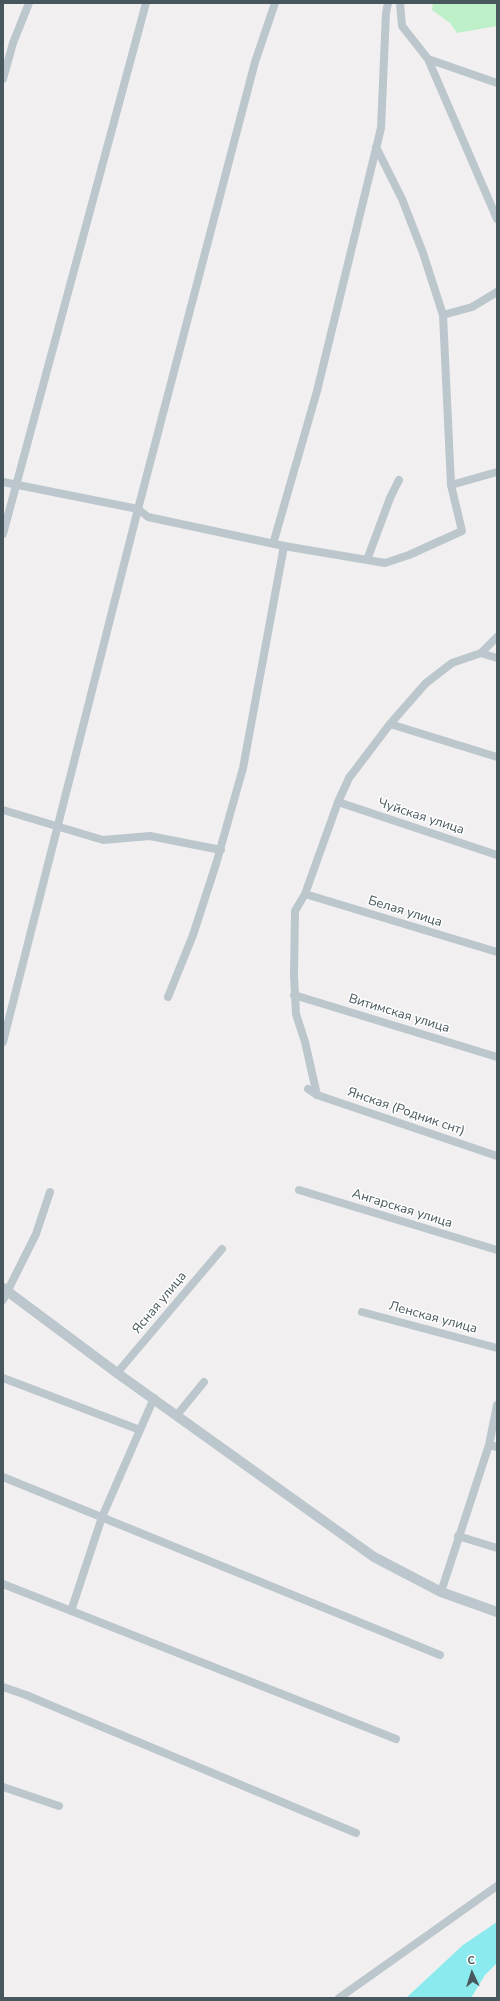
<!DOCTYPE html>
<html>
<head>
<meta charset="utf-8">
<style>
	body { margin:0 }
	#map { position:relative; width:500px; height:2001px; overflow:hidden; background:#f2eff0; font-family:"Nunito Sans",sans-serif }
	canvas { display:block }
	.frame { position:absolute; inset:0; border:4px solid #47575d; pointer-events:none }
	.north { position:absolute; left:452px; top:1953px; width:40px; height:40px; -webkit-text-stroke:3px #fff; paint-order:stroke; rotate:356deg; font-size:11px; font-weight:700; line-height:16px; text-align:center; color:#47575d }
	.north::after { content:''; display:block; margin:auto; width:14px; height:18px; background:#47575d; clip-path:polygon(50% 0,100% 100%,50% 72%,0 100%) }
</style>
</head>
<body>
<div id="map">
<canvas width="500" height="2001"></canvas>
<div class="frame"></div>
<div class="north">С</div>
</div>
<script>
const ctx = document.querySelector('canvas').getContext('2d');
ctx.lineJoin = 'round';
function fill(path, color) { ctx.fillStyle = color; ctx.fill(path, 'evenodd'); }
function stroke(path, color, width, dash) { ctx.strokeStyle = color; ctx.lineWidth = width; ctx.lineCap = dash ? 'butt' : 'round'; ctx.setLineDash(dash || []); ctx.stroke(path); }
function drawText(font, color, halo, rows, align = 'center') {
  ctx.font = font + ' "Nunito Sans",sans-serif'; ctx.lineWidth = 3; ctx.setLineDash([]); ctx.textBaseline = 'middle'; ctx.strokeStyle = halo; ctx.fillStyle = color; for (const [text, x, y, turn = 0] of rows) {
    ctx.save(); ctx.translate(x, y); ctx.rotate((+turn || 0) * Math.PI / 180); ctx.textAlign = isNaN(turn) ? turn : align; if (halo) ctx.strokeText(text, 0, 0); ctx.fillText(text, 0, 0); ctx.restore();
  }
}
fill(new Path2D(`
	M433,3H497V26L457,33L450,23L432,10Z`), '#bdf0c8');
fill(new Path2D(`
	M497,1922V1963L485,1975L471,1998H406L463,1945Z`), '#8aeaed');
stroke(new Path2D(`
	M400,3L402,26L428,59L497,219
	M428,59L497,83
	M3,79L13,43L29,3
	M443,315L472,307L497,292
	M3,482L138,509L148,517L284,546L385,563L409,555L462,531L451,485L443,315L423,253L402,199L376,147
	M451,485L497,472
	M3,534L146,3
	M273,544L317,391L381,128L386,13L388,3
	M367,560L390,498L399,480
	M481,653L497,658
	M390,724L497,757
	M338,802L497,855
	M3,810L103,840L150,836L221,850
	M305,894L497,952
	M294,995L497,1057
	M168,997L193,935L216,864L243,768L284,546
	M3,1042L138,509L255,62L275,3
	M308,1089L317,1095L497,1156
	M317,1095L305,1042L296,1014L294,975L295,911L305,894L338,802L349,778L390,724L426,683L452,663L481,653L497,637
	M299,1190L497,1250
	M3,1300L36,1234L50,1192
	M362,1312L497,1348
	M117,1373L222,1249
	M3,1378L140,1430
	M177,1415L204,1382
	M489,1445L497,1447
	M3,1477L440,1655
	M458,1536L497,1548
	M3,1584L396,1739
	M441,1592L489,1445L497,1405
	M71,1611L102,1517L154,1398
	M3,1687L26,1695L356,1833
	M3,1787L59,1806
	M339,1998L497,1886`), '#bbc7cc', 8);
stroke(new Path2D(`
	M3,1288L117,1373L374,1557L441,1592L497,1612`), '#bbc7cc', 10);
drawText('13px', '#47575d', '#fff', [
	["Чуйская улица",421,817,18],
	["Белая улица",405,912,17],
	["Витимская улица",399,1014,17],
	["Янская (Родник снт)",406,1112,19],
	["Ангарская улица",402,1209,17],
	["Ясная улица",160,1303,-50],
	["Ленская улица",433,1318,15]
]);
</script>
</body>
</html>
